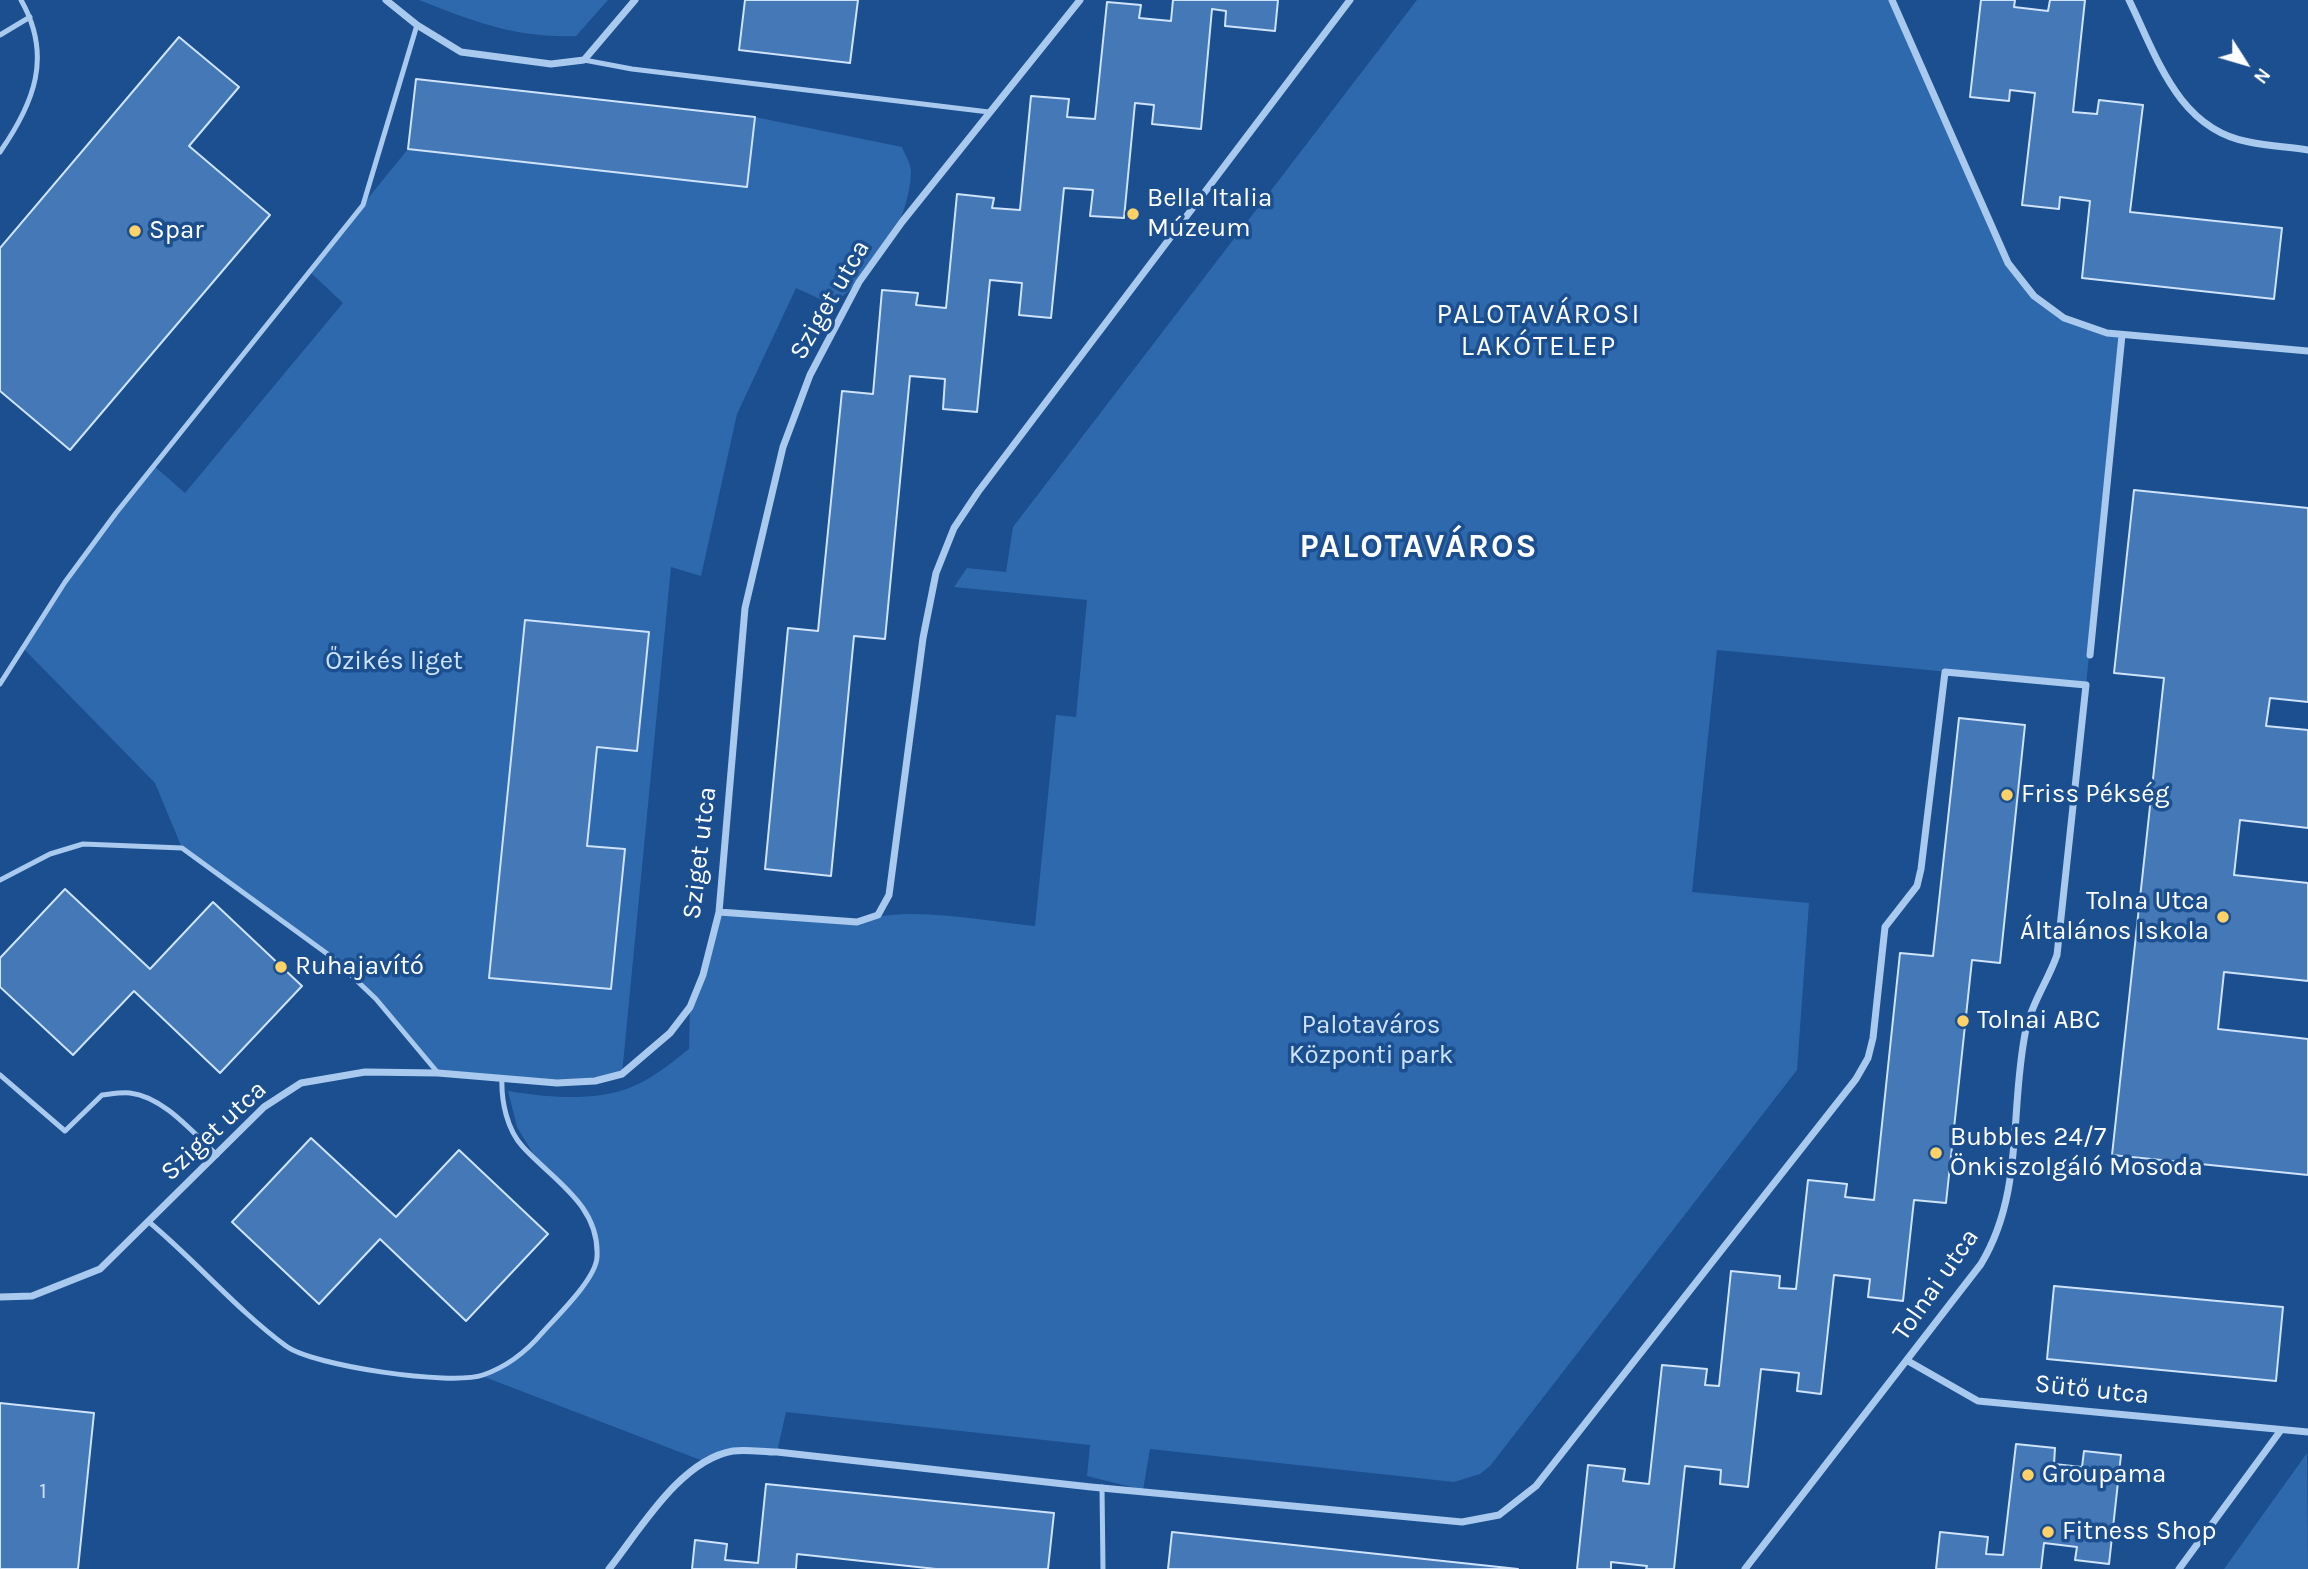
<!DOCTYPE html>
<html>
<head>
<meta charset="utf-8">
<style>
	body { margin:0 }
	#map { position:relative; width:2308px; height:1569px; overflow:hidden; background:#1b4f8f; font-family:Karla,sans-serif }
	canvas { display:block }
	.north { position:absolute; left:2210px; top:28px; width:70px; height:70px; -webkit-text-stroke:5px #1b4f8f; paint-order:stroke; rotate:127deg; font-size:19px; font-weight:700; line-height:28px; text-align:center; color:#fff }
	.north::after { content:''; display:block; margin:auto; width:24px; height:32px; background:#fff; clip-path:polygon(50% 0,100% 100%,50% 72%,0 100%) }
</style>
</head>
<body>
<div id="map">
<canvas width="2308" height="1569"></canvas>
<div class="north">N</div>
</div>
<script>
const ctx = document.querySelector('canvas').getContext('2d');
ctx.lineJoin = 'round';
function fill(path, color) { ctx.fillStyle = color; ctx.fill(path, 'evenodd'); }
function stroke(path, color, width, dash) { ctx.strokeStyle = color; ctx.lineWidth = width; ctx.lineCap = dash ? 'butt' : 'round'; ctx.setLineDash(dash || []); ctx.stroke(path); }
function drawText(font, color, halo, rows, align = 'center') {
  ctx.font = font + ' Karla,sans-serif'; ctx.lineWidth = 7; ctx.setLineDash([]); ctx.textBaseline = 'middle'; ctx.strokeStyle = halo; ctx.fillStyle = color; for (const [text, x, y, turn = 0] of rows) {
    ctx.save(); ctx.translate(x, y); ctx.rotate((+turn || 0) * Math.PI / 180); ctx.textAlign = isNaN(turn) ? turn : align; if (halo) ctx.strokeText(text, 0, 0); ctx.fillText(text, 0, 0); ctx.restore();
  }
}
fill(new Path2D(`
	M419,0H608L576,36C515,38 475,22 419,0Z
	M1417,0H1892L2008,263C2048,314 2061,317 2122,335L2086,685L1717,650L1692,892L1809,903L1797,1070L1490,1466L1480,1474L1454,1482L1150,1449L1143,1490L1087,1476L1090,1445L786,1412L777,1452L734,1451L703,1461L482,1376L526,1353L583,1285L597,1258L592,1225L574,1194L537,1160L517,1127L508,1091C546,1097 592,1102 629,1088C651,1080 671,1063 689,1049L690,1007L719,912L857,922C908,904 981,921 1035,926L1056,715L1076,717L1087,600L954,587L967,568L1006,572L1013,527Z
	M755,117L902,147C905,154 911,164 911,172C909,226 872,271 833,305L796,288L737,414L701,576L671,567L622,1074L557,1083L438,1073L376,999L333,958L182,848L155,783L22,647L65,582L153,465L185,493L343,303L309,271L408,149L746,187Z
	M2307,1453L2308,1569H2224Z`), '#2e69ad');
const building = new Path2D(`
	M745,0H858L850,63L739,50Z
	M1173,0H1278L1275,31L1225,26L1226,11L1212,9L1201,129L1152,124L1154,105L1135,103L1124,218L1090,216L1093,190L1064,188L1051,318L1019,315L1022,283L990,280L977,412L943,409L945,379L910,376L885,639L854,636L831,876L765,869L788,628L818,631L842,391L873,394L882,290L918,293L916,305L946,308L957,194L994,198L992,208L1020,210L1031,96L1069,99L1067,117L1095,119L1107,2L1141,5L1139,18L1171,21Z
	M1981,0H2015L2014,7L2048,11L2050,0H2085L2073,112L2097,114L2099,100L2143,105L2130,212L2282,228L2274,299L2082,278L2090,201L2060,197L2059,209L2022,205L2035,93L2010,90L2009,101L1970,97Z
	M179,37L239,87L189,146L270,215L70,450L0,391V248Z
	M416,79L755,117L747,187L408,149Z
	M2134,490L2308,508V702L2270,698L2266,726L2308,730V828L2240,820L2234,875L2308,883V981L2224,972L2218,1029L2308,1039V1175L2112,1155L2164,678L2114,673Z
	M525,620L649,632L637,751L597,747L587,846L625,849L611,989L489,978Z
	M1959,718L2025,725L2000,963L1972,960L1946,1203L1914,1200L1903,1301L1868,1297L1870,1279L1834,1275L1821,1394L1797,1391L1799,1373L1761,1369L1748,1487L1720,1484L1721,1470L1685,1466L1674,1569H1646L1647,1566L1611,1562V1569H1577L1588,1465L1625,1469L1623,1481L1649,1484L1662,1365L1707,1369L1705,1385L1719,1386L1731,1271L1780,1276L1779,1288L1796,1289L1808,1180L1847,1184L1845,1197L1874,1200L1900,953L1933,956Z
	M65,889L150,969L213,902L302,986L220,1073L134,991L73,1055L0,987V958Z
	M311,1138L396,1217L459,1150L548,1234L466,1321L380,1239L319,1304L232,1222Z
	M2054,1286L2283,1307L2276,1381L2047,1359Z
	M0,1403L94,1413L78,1569H0Z
	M2016,1444L2055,1448L2054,1464L2082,1467L2084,1451L2121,1455L2109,1564L2075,1560L2077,1547L2044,1543L2041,1569H1936L1940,1532L1988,1537L1986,1554L2003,1555Z
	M766,1484L1054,1513L1048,1569H936L797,1554L796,1569H692L695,1540L727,1544L725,1560L758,1563Z
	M1172,1532L1518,1569H1168Z`);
fill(building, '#4478b7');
stroke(building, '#cfe3fa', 2);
stroke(new Path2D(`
	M0,35L30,17
	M584,60L632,69L989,112
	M0,152C34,103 53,56 21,0
	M0,684L65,582L116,513L363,205L417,25
	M0,880L50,854L83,844L182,848L333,958L376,999L438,1073
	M0,1075L65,1131L102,1095C111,1094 122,1092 130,1093C164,1097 193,1133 217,1155
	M149,1222C196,1261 237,1310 286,1346C313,1366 451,1386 483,1375C506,1367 526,1352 542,1333C557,1316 596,1279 597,1257C600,1205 553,1180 523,1147C507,1130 501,1101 502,1078
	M1102,1487L1103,1569`), '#a9c9ee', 5);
stroke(new Path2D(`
	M386,0L417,25L461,52L551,64L584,60L635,0
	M1892,0L2008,263L2034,296L2064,318L2107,333L2308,351
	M2129,0C2157,57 2178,129 2249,142C2268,146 2288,147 2308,150
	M2090,655L2122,335
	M719,912L857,922L878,915L889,895L923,638L936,573L954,528L978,492L1350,0
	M0,1297L32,1296L100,1269L264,1107L301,1083L365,1072L438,1073L557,1083L595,1081L622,1074L670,1033L690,1007L703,975L719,912L745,608L783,447L810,375L859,282L902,222L1080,0
	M1908,1361L1978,1401L2308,1432
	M609,1569C640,1530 680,1460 733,1451C747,1449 763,1452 777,1452L1091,1487L1462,1522L1499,1515L1536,1486L1856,1079L1868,1058L1873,1038L1885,927L1917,886L1921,869L1945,672L2086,685L2057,955C2048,981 2032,1002 2026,1029C2009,1109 2025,1191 1981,1264L1745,1569
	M2179,1569L2281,1430`), '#a9c9ee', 7);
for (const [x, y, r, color] of [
	[1133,214,7,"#ffd166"],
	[135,231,7,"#ffd166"],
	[2007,795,7,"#ffd166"],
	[2223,917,7,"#ffd166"],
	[281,967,7,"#ffd166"],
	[1963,1021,7,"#ffd166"],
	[1936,1153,7,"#ffd166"],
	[2028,1475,7,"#ffd166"],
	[2048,1532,7,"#ffd166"]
]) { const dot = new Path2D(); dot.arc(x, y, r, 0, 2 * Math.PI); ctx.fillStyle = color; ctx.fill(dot); stroke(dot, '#1b4f8f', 2.5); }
drawText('23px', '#d0dded', null, [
	["1",43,1491]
]);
drawText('26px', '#fff', '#1b4f8f', [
	["Bella Italia",1147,199],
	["Múzeum",1147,229],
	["Spar",149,231],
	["Friss Pékség",2021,795],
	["Tolna Utca",2209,902,"right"],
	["Általános Iskola",2209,932,"right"],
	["Ruhajavító",295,967],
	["Tolnai ABC",1977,1021],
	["Bubbles 24/7",1950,1138],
	["Önkiszolgáló Mosoda",1950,1168],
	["Groupama",2042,1475],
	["Fitness Shop",2062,1532]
], 'left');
drawText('26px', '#fff', '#1b4f8f', [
	["Sziget utca",830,300,-60],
	["Sziget utca",700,853,-83],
	["Sziget utca",214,1131,-43],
	["Tolnai utca",1936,1285,-55],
	["Sütő utca",2092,1390,6]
]);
drawText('26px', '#cfe3fa', '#1b4f8f', [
	["Őzikés liget",394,662],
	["Palotaváros",1371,1026],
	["Központi park",1371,1056]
]);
ctx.letterSpacing = '2px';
drawText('28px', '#fff', '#1b4f8f', [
	["PALOTAVÁROSI",1539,315],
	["LAKÓTELEP",1539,347]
]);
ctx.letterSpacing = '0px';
ctx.letterSpacing = '2px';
drawText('bold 33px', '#fff', '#1b4f8f', [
	["PALOTAVÁROS",1419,548]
]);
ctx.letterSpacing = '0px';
</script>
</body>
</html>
